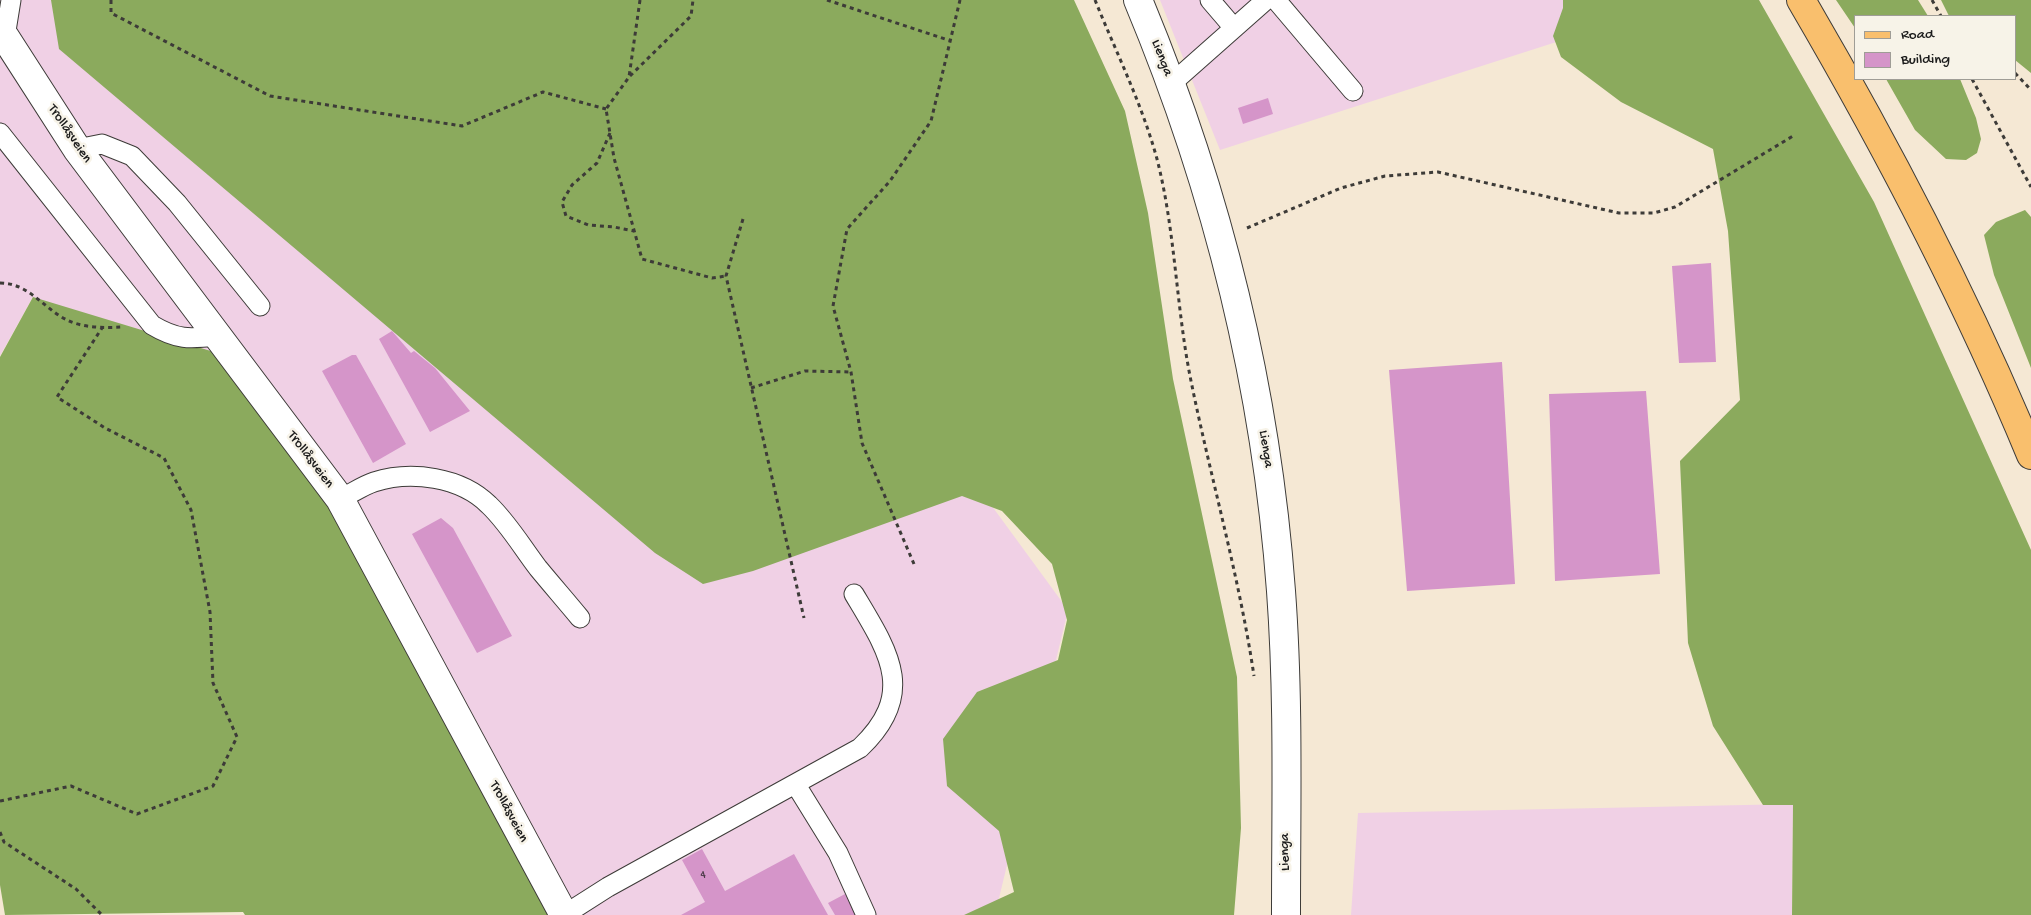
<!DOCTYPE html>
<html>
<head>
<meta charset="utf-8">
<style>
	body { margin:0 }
	#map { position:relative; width:2031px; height:915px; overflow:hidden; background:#f5e8d4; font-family:"Gochi Hand",sans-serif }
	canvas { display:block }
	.legend { position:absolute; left:1854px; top:15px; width:162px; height:65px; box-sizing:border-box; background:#f7f3e8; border:1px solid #9f9d96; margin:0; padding:6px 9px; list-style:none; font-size:15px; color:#1c1c1c }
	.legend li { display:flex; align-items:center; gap:10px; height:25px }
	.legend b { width:25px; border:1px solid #9f9d96 }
</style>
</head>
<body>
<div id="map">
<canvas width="2031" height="915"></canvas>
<ul class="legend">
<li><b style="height:6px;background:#f9bf6d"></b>Road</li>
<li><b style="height:14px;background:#d595c9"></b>Building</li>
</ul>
</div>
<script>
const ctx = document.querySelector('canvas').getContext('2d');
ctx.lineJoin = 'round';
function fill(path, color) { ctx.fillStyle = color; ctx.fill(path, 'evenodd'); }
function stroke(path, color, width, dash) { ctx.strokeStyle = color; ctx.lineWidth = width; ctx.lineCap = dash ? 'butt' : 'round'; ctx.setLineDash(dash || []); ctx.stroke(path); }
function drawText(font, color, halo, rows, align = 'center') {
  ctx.font = font + ' "Gochi Hand",sans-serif'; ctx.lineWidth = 5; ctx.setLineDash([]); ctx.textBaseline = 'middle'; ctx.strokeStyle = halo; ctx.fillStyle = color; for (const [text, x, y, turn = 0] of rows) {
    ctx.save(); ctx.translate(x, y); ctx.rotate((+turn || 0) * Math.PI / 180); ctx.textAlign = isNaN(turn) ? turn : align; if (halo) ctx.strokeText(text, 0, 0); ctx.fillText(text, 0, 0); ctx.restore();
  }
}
fill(new Path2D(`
	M0,0H82L978,487L1068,610L995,915H552L33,297L0,356Z
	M1160,0H1649L1656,10L1220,150Z
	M1793,804L1792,915H1351L1358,813Z`), '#f0d0e5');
fill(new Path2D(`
	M51,0H1074L1125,111L1148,213L1173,379L1237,677L1241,828L1234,915H964L1014,892L999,831L947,786L943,739L977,692L1058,660L1067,620L1052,564L1002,511L962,496L753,571L703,584L655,553L59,49Z
	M1563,0H1759L1874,202L2031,550V915H1792L1793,805H1763L1713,726L1688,643L1680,461L1740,400L1728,231L1713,149L1621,102L1561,57L1553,36L1563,8Z
	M1836,0H1918L1928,16H1855V28Z
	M1941,0H2031V73L2015,60V16H1949Z
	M1886,79H1960L1976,118L1981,139L1977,153L1966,160L1946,159L1915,130Z
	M2025,210L2031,217V368L1994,275L1984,235L1996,222Z
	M33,297L214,352L359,527L552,915H245L243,912L5,915L0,885V357Z`), '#8baa5d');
fill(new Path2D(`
	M1268,98L1273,114L1243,124L1238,108Z
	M1711,263L1716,362L1679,363L1672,266Z
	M392,331L411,353L414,351L435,368L470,411L430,432L379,339Z
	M352,355H356L406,444L373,463L322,371Z
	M1502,362L1515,584L1407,591L1389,370Z
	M1646,391L1660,574L1555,581L1549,394Z
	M441,518L453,528L512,636L477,653L412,534Z
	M702,849L725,891L794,854L828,915H681L705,902L682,860Z
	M845,894L856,915H835L828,903Z`), '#d595c9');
const service = new Path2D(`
	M1210,0L1234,28
	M1276,0L1353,91
	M0,33L5,37L11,0
	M1171,84L1266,0
	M0,133L152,325C177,340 189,339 217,336
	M77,149L102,144L132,156L177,203L260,306
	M340,499C351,494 362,486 374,482C411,470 461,477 489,505C508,523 522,547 538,568C552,585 566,601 580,618
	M796,785L838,853L866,915
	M564,915L608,887L860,748C918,693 888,651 854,594`);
const minor = new Path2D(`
	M5,37L77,149L340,499L564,915`);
const tertiary = new Path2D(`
	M1138,0C1217,189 1266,387 1281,591C1289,699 1286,807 1286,915`);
const primary = new Path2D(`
	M1801,0C1887,147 1966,298 2031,455`);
stroke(service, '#3d3b38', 21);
stroke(minor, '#3d3b38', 30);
stroke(tertiary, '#3d3b38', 30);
stroke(primary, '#3d3b38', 30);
stroke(new Path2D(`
	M111,0V13L270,96L462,126L543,92L606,109
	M640,0L629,77L606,109L614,158L642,259L712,278L726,276
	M827,0L951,41
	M1095,0C1116,52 1142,104 1157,159C1175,229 1176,304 1190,376C1210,476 1239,575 1254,676
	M1932,0L1941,16
	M2015,73L2031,90
	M630,76L691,16L693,0
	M1972,79L2031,187
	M610,133L597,163L572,185L562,202L566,216L588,225L614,227L634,231
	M743,219L726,276L804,618
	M1247,228L1341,188L1385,176L1438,172L1619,213H1654L1675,207L1793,136
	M0,283C29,283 44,309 67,320C83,328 105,328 122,327
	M751,388L805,371L851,372
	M914,564L862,443L851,372L833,306L847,229L890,181L931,121L960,0
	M0,801L71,786L137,814L213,786L237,737L213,683L210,612L191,510L164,458L105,428L57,397L102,328
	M0,832L4,842L76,889L102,915`), '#3d3b38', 3, [4, 4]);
stroke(service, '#fff', 19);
stroke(minor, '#fff', 28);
stroke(tertiary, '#fff', 28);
stroke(primary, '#f9bf6d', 28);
drawText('11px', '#4a3a47', null, [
	["4",703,875]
]);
drawText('14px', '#1c1c1c', '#f7f3e8', [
	["Lienga",1161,58,69],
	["Trollåsveien",69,134,56],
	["Lienga",1265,449,81],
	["Trollåsveien",310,460,53],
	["Trollåsveien",508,812,62],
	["Lienga",1286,852,-90]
]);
</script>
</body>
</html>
